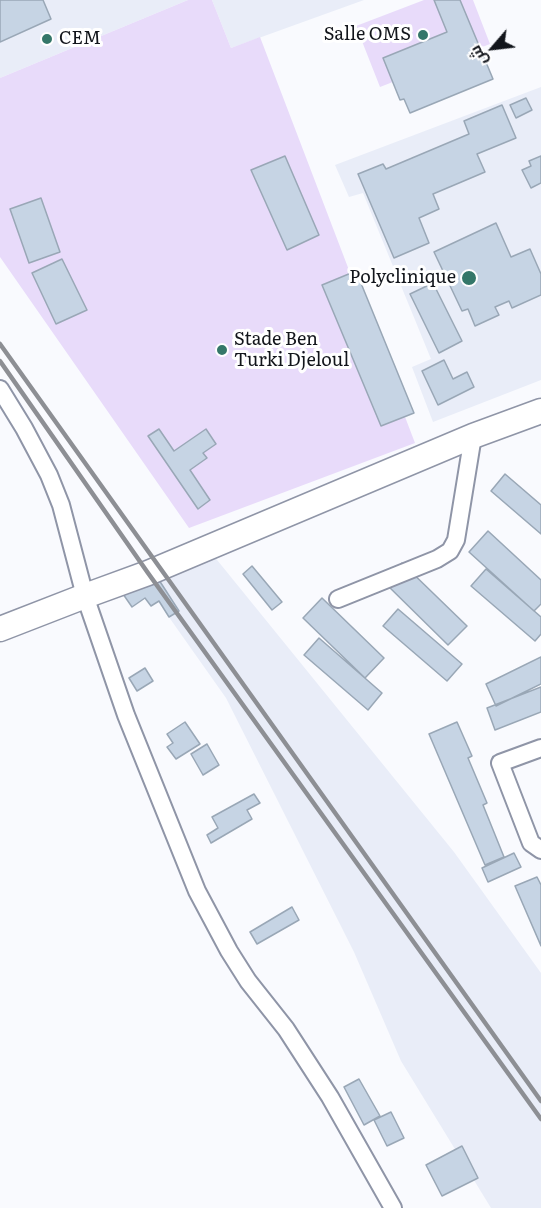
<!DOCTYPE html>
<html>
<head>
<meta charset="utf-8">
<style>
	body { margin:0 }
	#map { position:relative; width:541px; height:1208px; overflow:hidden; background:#f9fafe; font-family:Literata,Cairo,serif }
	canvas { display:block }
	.north { position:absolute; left:463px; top:18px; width:60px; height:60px; -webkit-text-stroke:4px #fff; paint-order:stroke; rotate:242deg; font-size:16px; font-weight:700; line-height:24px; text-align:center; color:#12151b }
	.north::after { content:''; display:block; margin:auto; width:21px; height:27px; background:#12151b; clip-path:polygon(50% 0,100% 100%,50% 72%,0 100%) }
</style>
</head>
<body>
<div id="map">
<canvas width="541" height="1208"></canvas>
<div class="north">ش</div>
</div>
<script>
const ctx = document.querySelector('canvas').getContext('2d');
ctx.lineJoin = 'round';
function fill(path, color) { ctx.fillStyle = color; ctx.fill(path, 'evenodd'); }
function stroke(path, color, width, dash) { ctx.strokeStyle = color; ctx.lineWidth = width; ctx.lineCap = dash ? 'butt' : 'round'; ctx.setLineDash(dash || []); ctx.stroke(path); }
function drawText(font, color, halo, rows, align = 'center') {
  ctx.font = font + ' Literata,serif'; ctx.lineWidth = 6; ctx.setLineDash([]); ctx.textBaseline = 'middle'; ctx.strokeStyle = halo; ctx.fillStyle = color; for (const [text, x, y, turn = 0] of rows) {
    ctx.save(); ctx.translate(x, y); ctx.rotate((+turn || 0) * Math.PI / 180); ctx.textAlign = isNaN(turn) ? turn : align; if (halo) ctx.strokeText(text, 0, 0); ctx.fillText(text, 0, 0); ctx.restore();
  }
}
fill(new Path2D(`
	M0,0H188L0,78Z
	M212,0H364L231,48Z
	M541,87V380L433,422L412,367L431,359L363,193L349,197L335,165Z
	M209,550L454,852L541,973V1208H491L401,1061L354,952L226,698L142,579Z`), '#e9edf8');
fill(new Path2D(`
	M188,0H212L231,48L260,37L415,443L189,528L0,257V78Z
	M424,0H473L490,44L380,87L356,26Z`), '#e8dbfa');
const building = new Path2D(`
	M0,0H43L51,19L0,42Z
	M434,0H460L493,79L410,113L404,99L400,100L383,58L447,32Z
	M526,98L532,110L516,118L510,105Z
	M502,105L516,138L477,154L485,172L433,194L439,209L419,218L429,243L394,258L358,174L383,164L386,169L469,134L464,121Z
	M285,156L319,235L287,250L251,170Z
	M541,156V183L531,188L522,170L531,166L529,161Z
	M41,198L60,252L29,263L10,209Z
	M496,223L511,257L530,249L541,274V295L512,308L509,301L495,307L499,315L475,326L468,309L462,311L434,252Z
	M62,259L87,310L56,324L32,273Z
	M356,271L414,413L381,426L322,285Z
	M433,283L462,341L439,353L410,294Z
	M444,360L453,379L467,372L474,387L438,405L422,371Z
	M159,429L174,451L206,429L216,444L203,453L207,458L190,470L210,500L198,509L148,436Z
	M505,474L541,505V534L491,491Z
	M488,531L541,580V604L534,611L469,552Z
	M148,563L179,611L169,617L159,601L151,606L145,598L132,607L123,594Z
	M402,563L467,626L448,645L384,582Z
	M252,566L282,602L272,610L243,574Z
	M486,569L541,617V634L535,641L471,586Z
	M322,598L384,658L365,678L303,618Z
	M398,609L462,664L447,681L383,626Z
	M319,638L382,693L368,710L304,655Z
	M541,657V684L496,706L486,684Z
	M145,668L153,681L137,691L129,678Z
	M541,687V712L495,730L487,708Z
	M185,722L200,744L176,759L167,747L173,743L167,734Z
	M457,722L472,756L468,758L487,803L483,805L504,857L485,865L429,734Z
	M207,744L219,765L203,775L191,754Z
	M254,794L260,803L247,810L252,819L211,843L207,835L218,828L212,817Z
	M514,853L521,867L488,882L482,868Z
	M537,877L541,885V946L515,886Z
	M292,907L299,920L257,944L250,932Z
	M359,1079L380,1116L364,1125L344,1087Z
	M391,1112L404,1138L387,1146L374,1120Z
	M462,1146L478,1178L442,1196L426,1165Z`);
fill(building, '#c6d4e4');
stroke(building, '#99a7b6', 1.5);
const street = new Path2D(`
	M0,389L24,428L49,475L61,505L85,596L126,715L197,891L229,951L248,981L286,1029L330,1097L393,1208
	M338,599L437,559L450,551L456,540L473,436
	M541,748L500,763L531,843L541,850`);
const secondary = new Path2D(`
	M0,629L85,596L148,573L473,436L541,411`);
stroke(street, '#8f95a7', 20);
stroke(secondary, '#8f95a7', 27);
stroke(street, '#fff', 16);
stroke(secondary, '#fff', 24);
stroke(new Path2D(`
	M0,344L541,1101
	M0,361L148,573L541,1119`), '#8d8f94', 4.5);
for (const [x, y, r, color] of [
	[423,35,6,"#347769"],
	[47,39,6,"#347769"],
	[469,278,8,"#347769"],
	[222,350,6,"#347769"]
]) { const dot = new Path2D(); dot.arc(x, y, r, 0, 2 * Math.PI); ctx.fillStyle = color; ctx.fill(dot); stroke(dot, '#fff', 2); }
drawText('18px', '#12151b', '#fff', [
	["Salle OMS",411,35],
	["CEM",59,39,"left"],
	["Polyclinique",456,278],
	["Stade Ben",234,340,"left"],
	["Turki Djeloul",234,361,"left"]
], 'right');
</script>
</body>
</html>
